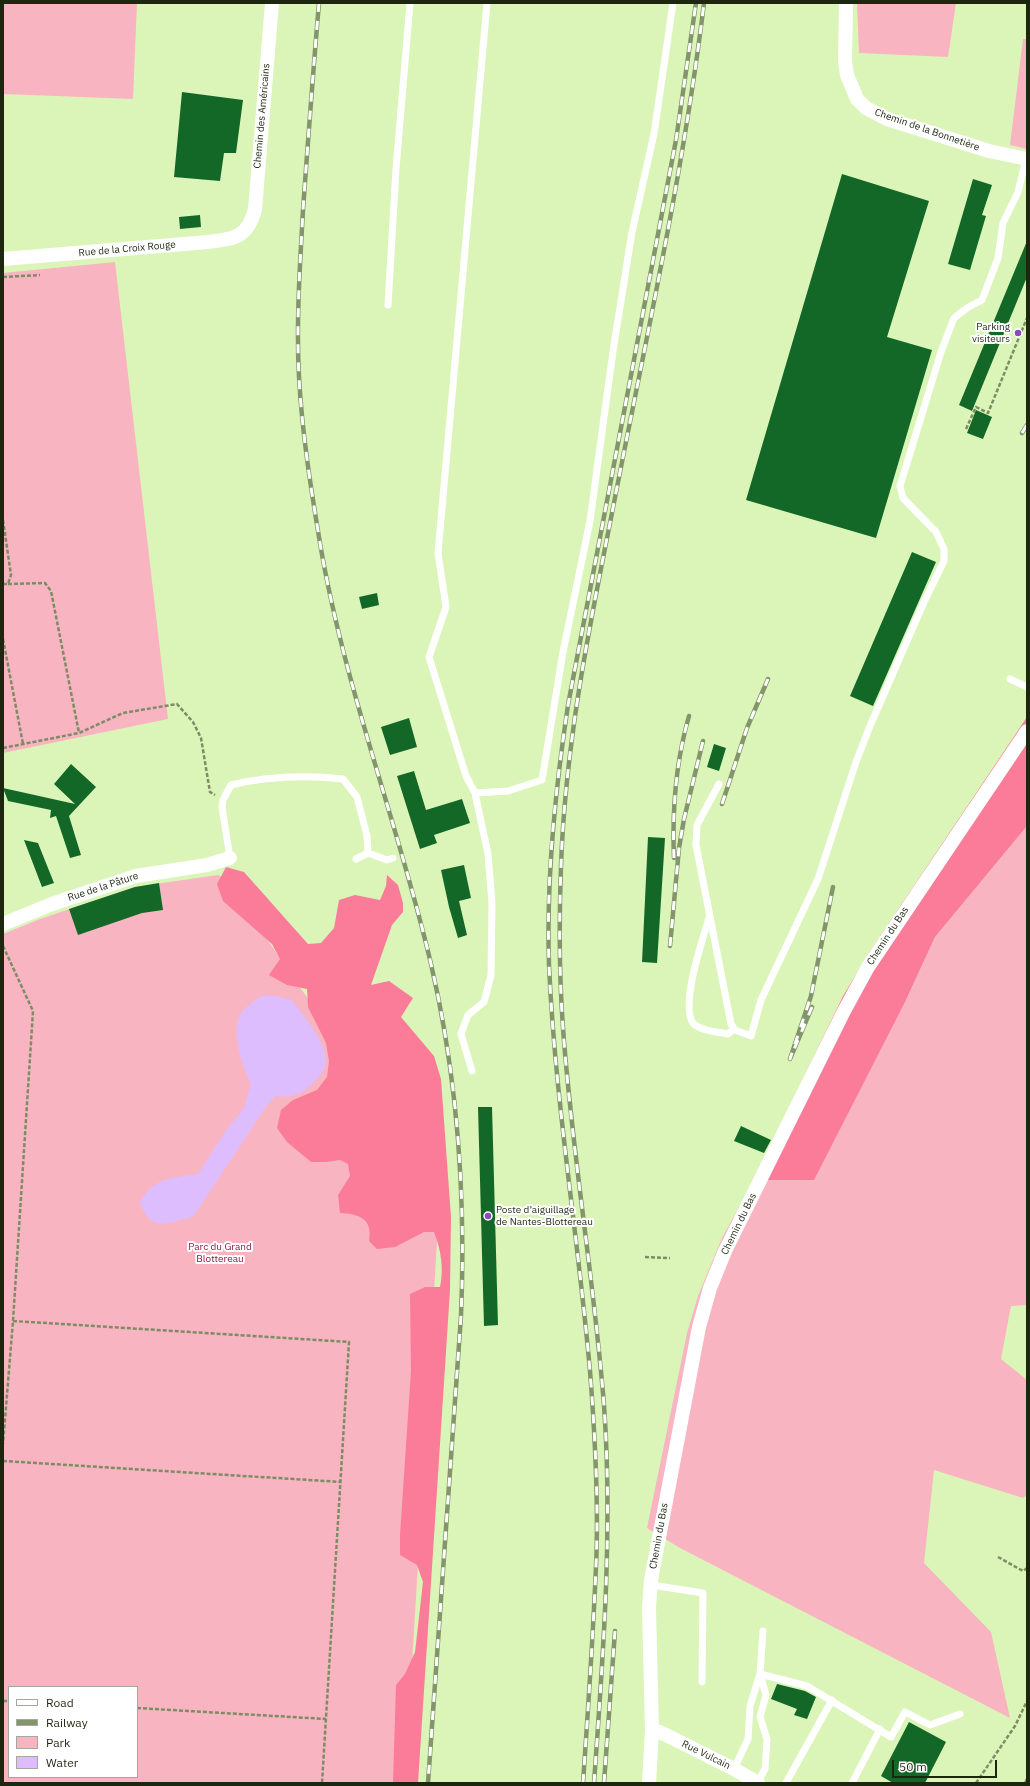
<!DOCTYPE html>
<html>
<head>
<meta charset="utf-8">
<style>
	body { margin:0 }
	#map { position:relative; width:1030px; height:1786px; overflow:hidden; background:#dbf5b9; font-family:"IBM Plex Sans",sans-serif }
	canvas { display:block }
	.frame { position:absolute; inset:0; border:4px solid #1d260f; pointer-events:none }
	.legend { position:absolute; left:8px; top:1686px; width:130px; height:92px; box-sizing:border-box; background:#fff; border:1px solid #a5a89f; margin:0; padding:5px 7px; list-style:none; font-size:12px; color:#1d260f }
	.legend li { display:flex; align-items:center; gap:8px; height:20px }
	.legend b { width:20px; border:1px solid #a5a89f }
	.scale { position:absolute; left:892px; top:1760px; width:105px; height:18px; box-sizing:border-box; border:2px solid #1d260f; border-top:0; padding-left:5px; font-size:12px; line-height:14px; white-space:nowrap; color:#1d260f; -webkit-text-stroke:3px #fff; paint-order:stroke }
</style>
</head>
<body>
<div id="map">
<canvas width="1030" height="1786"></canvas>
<div class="frame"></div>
<ul class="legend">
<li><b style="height:5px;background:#fff"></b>Road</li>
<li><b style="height:5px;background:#83956a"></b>Railway</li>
<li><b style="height:11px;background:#f9b4c1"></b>Park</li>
<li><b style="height:11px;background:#ddbdfe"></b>Water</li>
</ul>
<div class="scale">50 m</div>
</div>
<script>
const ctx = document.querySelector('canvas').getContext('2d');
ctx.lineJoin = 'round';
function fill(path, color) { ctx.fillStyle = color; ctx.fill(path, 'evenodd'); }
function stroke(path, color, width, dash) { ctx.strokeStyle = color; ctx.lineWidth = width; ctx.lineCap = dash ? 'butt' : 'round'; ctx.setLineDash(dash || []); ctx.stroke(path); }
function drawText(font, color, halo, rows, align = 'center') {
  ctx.font = font + ' "IBM Plex Sans",sans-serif'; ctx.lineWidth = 4; ctx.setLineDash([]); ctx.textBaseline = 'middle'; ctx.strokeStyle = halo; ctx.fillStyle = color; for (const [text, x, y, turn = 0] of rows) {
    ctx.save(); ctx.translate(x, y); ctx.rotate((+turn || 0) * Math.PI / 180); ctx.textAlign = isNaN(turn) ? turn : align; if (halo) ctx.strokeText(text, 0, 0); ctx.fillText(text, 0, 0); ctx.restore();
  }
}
fill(new Path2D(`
	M3,3H137L133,99L3,94Z
	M857,3H956L948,57L859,53Z
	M1023,39H1027V149L1010,145Z
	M115,262L168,719L3,753V273Z
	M1027,826V1305L1011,1306L1001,1359L1027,1380V1495L1023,1498L934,1470L924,1563L991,1632L1010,1718L680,1548L647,1528L687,1333L698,1296L722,1238L754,1180L906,1000L935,937Z
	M218,875L225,878L440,1191L405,1783H3V934L40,919L135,887ZM9,1687H137V1777H9Z`), '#f9b4c1');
fill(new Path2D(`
	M1027,717V826L935,937L906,1000L814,1180H754L843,996L869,953Z
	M226,867L244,872L308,944L321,943L334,928L339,900L355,895L380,900L386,886L387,875L398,885L403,903V912L392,925L371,985L389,981L413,998L401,1017L434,1056L441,1079L451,1217L450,1290L418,1783H393L396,1685L405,1674L415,1652L423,1582L417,1565L400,1555V1535L411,1371L410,1294L425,1287H440C444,1268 441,1250 434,1232H424L395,1247L377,1249L369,1241C373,1219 360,1214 340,1213L338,1195L350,1176L348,1164L340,1160L326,1162H311L287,1142L277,1128L281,1110L293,1100L317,1090L327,1077L329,1061L326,1043L308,1007L307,989L287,985L269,975L280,959L272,944L223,901L217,884Z`), '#fa7c99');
fill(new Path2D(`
	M261,996H276L292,1000C304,1017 331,1046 325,1067C323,1073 316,1080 312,1084C301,1095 292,1098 276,1096L265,1108L193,1217C167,1223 150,1233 140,1202C154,1177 172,1178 198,1174L227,1129L244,1108L251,1084C243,1068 231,1033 240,1015C245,1007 253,1002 261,996Z`), '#ddbdfe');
fill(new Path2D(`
	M182,92L243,100L236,153H224L220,181L174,177Z
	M842,174L929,201L887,337L932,350L876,538L746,500Z
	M973,179L992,185L982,215L986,216L970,270L948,264Z
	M200,215L201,227L180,229L179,217Z
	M1027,241V277L972,411L959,405Z
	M976,410L992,417L983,439L967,433Z
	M912,552L936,562L873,706L850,696Z
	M377,593L379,605L362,609L359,597Z
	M409,718L417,747L390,755L381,727Z
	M714,744L726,748L719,771L707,767Z
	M71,764L96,787L69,816L81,855L70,858L56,816L50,818L51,810L8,801L3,788L75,804L54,784Z
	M414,771L426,810L462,799L470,823L434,835L437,843L420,849L397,776Z
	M648,837L665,838L657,963L642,962Z
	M24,840L38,843L54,883L42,887Z
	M464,865L471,898L459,901L467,935L458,938L449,907L441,870Z
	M159,883L163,910L142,913L78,935L69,909L135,887Z
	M478,1107H492L498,1325L484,1326Z
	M741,1126L771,1140L764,1153L734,1141Z
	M777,1684L805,1691L816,1697L807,1719L794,1715L797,1709L771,1699Z
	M909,1722L946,1742L925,1783H893L881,1776Z`), '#136828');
stroke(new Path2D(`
	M3,277L40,275
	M966,429L976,407L988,413L1027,318
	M3,520L11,575L8,584H3
	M8,584L45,583L51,591L79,733
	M3,639L23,744
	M3,748L79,733L123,713L177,704L193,722L201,738L210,792L215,795
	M3,946L33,1011L13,1321L3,1444
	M645,1257L670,1258
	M13,1321L349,1342L322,1783
	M3,1461L341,1482
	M998,1557L1023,1571L1027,1568
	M3,1701H9
	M137,1708L326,1719
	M976,1783L1015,1726L1027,1701
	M1025,1783L1027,1779`), '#7c8d64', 2.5, [4, 2]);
stroke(new Path2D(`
	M487,3L438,553L446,607L429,657L466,776L475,793L508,791L542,780L563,652L590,521L613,351L632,232L654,134L673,3
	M388,305L396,169L410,3
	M1010,679L1027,687
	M719,784L697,825L696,845L731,1024L735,1030L751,1036L761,1000L818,879L856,762L870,726L924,602L944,561V549L936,532L903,498L900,486L941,352L954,318L967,308L982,300L998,258L1003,223L1018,192L1026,159
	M368,853L387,860L393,858
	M230,858L222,807L223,800L231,785C269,776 305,775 343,779L357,797L367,836L368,853L356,859
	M709,918C703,938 680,1005 693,1023C700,1031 718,1032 728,1034L734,1029
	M472,1071L461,1034L468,1015L484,1002L491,975L492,903L488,854L475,793
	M651,1585L703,1593L702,1682
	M760,1674L807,1686L891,1737L905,1712L930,1725L960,1714
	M734,1769L748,1739L750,1706L760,1674L763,1631
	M757,1783L765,1769L767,1739L760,1717L766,1695L760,1674
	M786,1783L832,1700
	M852,1783L880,1729`), '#fff', 7);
stroke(new Path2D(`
	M846,3L845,61L847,75L857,99L866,108L887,119L989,151L1027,159
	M3,259L208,242C235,239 248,237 255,209L272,3
	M3,924L52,904L136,876L207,865L230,858
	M652,1730L660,1732L734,1769L758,1783
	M649,1783L652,1730L649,1608L651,1580L699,1327L710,1288L725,1251L844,1011L868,967L1027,731`), '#fff', 14);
const rail = new Path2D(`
	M319,3C313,72 308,141 303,210C300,265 296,322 299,377C302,433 311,489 320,543C344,686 398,823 431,964C458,1080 466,1197 461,1316L428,1783
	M1022,433L1027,425
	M722,804L747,728L768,679
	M674,858C672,811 676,761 689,716
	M670,946L679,848L684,819L703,741
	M812,1007L790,1059L811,996L833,887
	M583,1783C588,1711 593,1638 596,1566C599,1501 595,1435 590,1371C578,1235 555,1101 549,965C546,878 555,791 568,705L676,140L696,3
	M594,1783C603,1657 613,1531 604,1405C594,1279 572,1154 563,1028C559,974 559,920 561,866C565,748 588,633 611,518C644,347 683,176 704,3
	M604,1783L615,1631`);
stroke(rail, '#83956a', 4.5);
stroke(rail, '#fff', 3, [9]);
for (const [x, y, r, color] of [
	[1018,333,4,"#8a49be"],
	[488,1216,4,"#8a49be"]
]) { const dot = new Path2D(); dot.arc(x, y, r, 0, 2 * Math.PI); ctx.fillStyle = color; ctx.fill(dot); stroke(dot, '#fff', 1.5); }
drawText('10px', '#1d260f', '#fff', [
	["Chemin des Américains",262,116,-85],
	["Chemin de la Bonnetière",927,130,19],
	["Rue de la Croix Rouge",127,249,-5],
	["Rue de la Pâture",103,887,-18],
	["Chemin du Bas",888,936,-57],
	["Chemin du Bas",739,1224,-64],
	["Chemin du Bas",659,1536,-80],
	["Rue Vulcain",706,1755,26]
]);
drawText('10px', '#1d260f', '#fff', [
	["Parking",1010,327],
	["visiteurs",1010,339],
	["Poste d’aiguillage",496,1210,"left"],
	["de Nantes-Blottereau",496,1222,"left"]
], 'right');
drawText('10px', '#8b1a40', '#fff', [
	["Parc du Grand",220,1247],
	["Blottereau",220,1259]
]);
</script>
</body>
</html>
